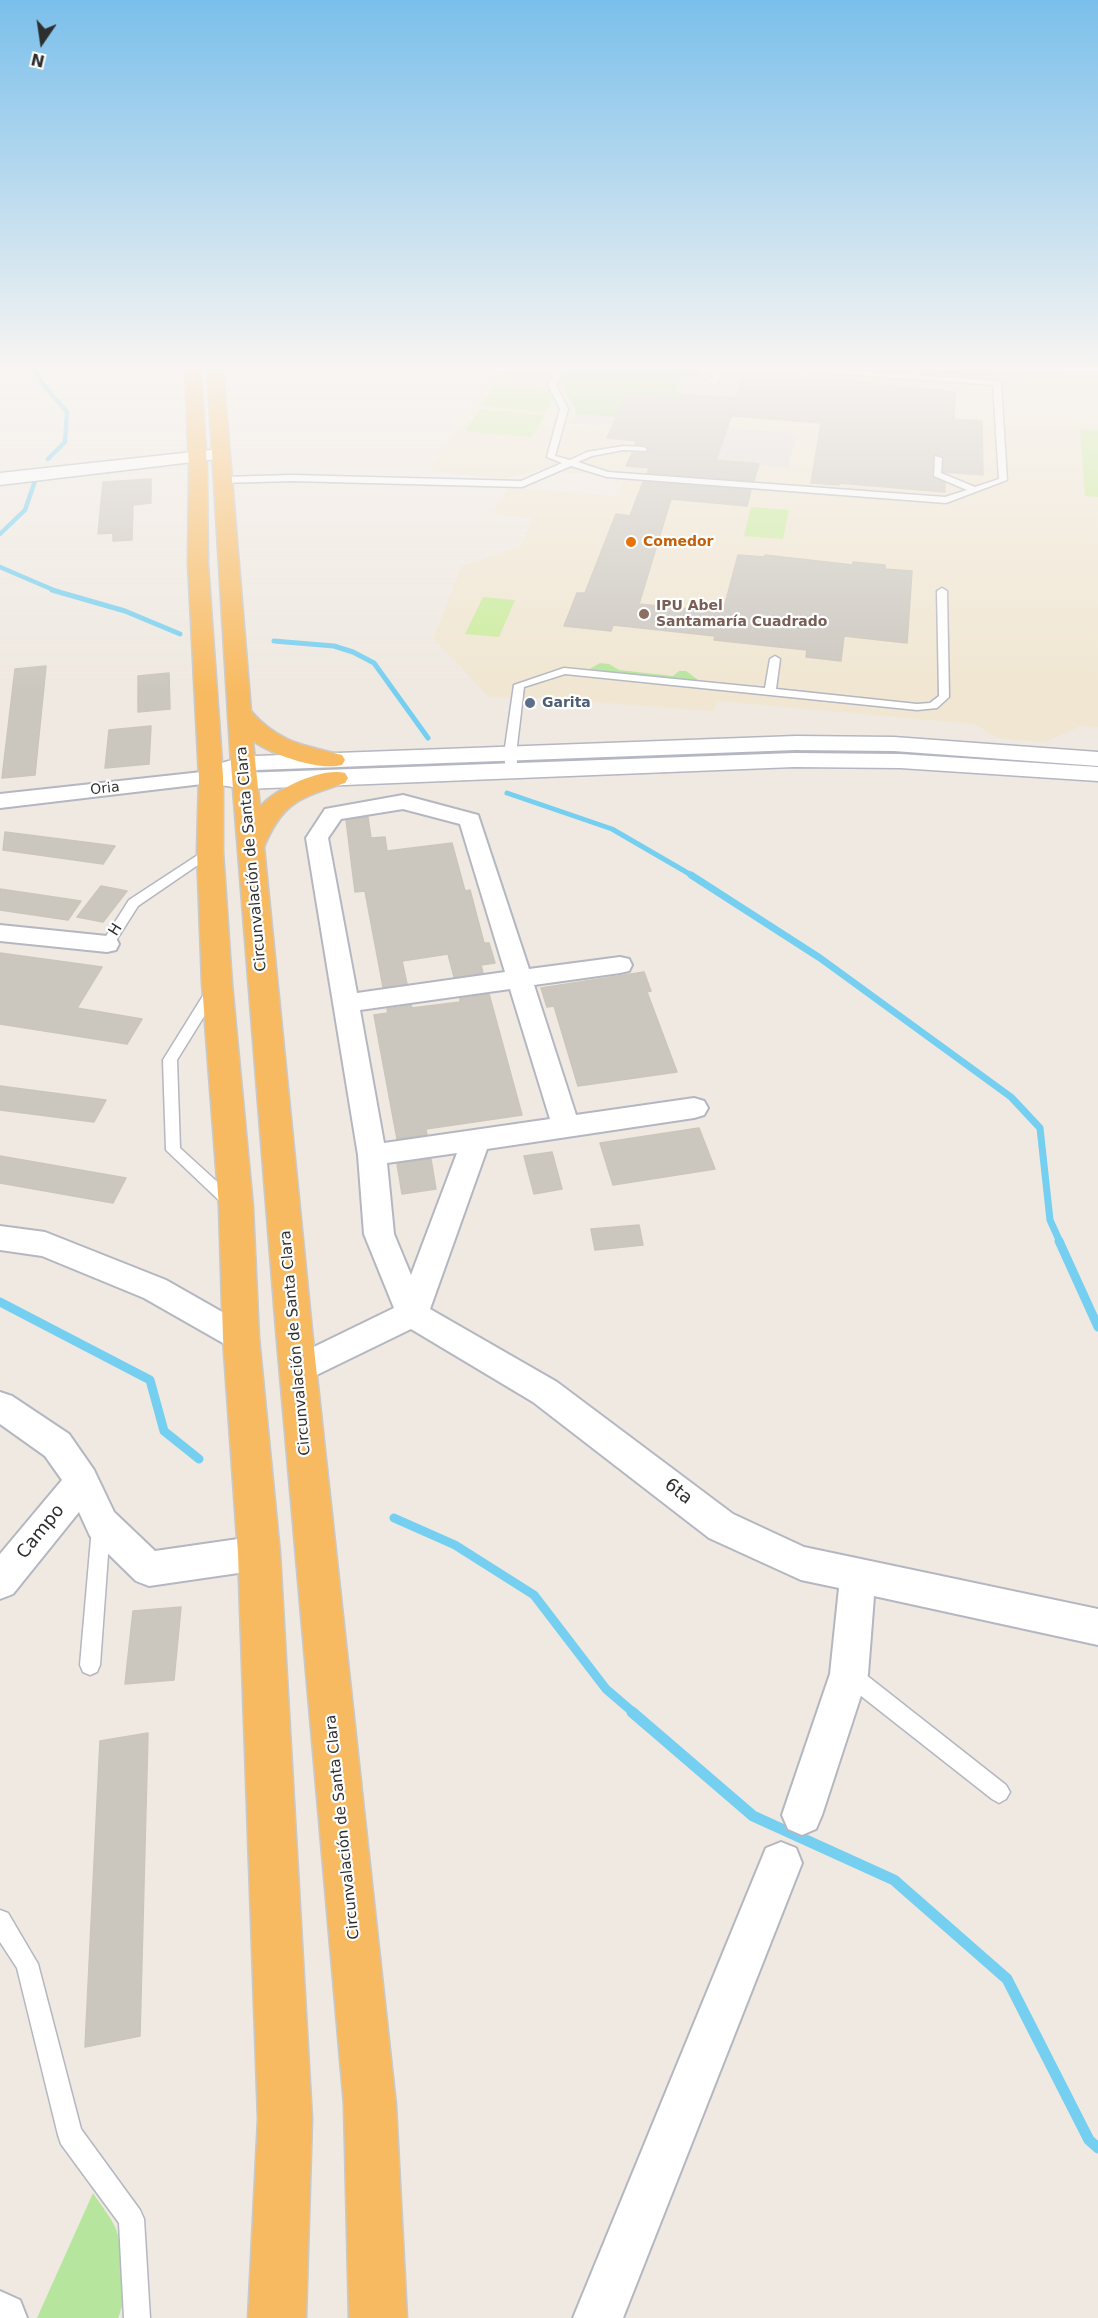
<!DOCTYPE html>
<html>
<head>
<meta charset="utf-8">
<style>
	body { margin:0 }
	#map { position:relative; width:1098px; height:2318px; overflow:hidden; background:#efe9e1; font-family:"DejaVu Sans",sans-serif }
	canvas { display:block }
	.north { position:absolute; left:12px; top:12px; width:60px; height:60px; -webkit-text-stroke:4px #fff; paint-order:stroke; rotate:193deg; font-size:16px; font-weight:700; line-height:24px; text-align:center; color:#2e2e2e }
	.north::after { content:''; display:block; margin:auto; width:21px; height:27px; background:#2e2e2e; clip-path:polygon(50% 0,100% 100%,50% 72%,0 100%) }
</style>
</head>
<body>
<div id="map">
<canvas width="1098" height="2318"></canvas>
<div class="north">N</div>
</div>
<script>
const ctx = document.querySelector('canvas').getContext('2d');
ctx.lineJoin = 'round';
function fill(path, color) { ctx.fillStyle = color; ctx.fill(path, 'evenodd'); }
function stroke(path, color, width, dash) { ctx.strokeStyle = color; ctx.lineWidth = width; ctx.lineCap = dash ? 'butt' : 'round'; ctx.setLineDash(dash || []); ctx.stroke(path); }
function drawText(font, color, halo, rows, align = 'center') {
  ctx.font = font + ' "DejaVu Sans",sans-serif'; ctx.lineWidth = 4.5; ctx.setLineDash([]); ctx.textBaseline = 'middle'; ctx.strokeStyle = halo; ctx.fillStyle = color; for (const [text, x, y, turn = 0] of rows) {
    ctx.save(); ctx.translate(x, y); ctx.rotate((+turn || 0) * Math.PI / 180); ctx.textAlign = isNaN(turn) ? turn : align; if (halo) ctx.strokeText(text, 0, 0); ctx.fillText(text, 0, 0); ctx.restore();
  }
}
fill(new Path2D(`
	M510,369H1016L1098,375V727L1080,726L1045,742L999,738L974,724L717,701L714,711L539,698L489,697L433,638L462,566L521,546L533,519L492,513L508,488L618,496L624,478L540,470L505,479L429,471L486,379ZM575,414L797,433L762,464L689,457L722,445L725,435L603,424L601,426L571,423Z`), '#f0e6d1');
fill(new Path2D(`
	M566,369H701L698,380L682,379L675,398L627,394L624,401L669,422L575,414V408L560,384Z
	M866,369H991V377Z
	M600,663L609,664L619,670L673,676L679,671H686L702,683L586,671Z
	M459,761L460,765L287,773L289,767Z
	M93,2193C100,2204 111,2217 116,2229C125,2256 130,2292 118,2318H37Z`), '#b6e59e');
fill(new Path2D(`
	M495,385L558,390L545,412L481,406Z
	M480,409L545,415L531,437L465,431Z
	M1080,429L1098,430V497L1085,496Z
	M751,507L789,510L783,539L744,536Z
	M483,597L515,600L499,637L465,634Z`), '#c9ec9a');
fill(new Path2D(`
	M682,379L741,384L786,404L677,394Z
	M575,414L797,433L788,468L689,457L722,445L724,435L603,424L602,426L570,423Z`), '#dfdcd8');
stroke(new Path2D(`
	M34,369L41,382L67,412L65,442L48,459
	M0,534L25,510L35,481
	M0,567L56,591`), '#75cff0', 4.5);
stroke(new Path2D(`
	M52,590L125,611L180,634
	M274,641L334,646L353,652L374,663L428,738
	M507,793L612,829L693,876`), '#75cff0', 5);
stroke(new Path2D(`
	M691,875L820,958L1011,1097L1040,1128L1050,1220L1060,1242`), '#75cff0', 7);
stroke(new Path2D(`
	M1059,1241L1098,1327
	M0,1302L150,1380L164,1431L199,1459
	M394,1518L455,1545L534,1595L606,1689L634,1713`), '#75cff0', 9);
stroke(new Path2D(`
	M632,1712L753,1816L894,1880L1007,1979L1089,2140L1098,2148`), '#75cff0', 11);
const building = new Path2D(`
	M744,372L955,392L954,419L982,421L983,475L943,472L944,457L936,454L933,456L932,476L945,483V492L839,483V485L811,483L821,423L732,416L735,406L716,460L759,464L754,481L647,473L649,468L626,466L632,453H646L649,450L648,447L635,444L636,441L607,438L627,394L675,398L677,394L737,398Z
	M151,479V503L133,505L132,540L113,541V533L98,534L103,482Z
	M643,482L751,490L747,506L671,499L639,604L723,612L738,555L765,557V555L853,565V562L885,565V569L912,571L907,643L844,636L841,661L806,657L807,650L714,640L715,636L613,625L611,631L564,626L577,593H585L616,514L630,516Z
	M46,666L35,775L2,778L15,669Z
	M169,673L170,709L138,712V676Z
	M151,726L149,764L105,768L109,730Z
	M368,817L371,838L385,837L387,851L452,843L465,891L470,890L484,943H489L495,963L481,965L483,973L454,977L448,954L402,961L407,984L383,987L365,891L355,892L346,820Z
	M5,832L115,846L103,864L3,850Z
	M101,886L127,891L103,922L77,917Z
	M0,889L81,901L68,920L0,910Z
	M0,953L102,967L77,1008L142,1019L127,1044L0,1024Z
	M644,972L651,991L647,992L677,1072L578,1086L554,1006L547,1007L541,988Z
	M489,994L522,1115L426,1129L427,1135L397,1139L374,1015L388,1013L387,1009L411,1005L412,1008L460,1002V998Z
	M0,1086L106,1100L94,1122L0,1110Z
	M699,1128L715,1169L613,1185L600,1143Z
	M552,1152L562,1189L534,1194L524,1156Z
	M0,1156L126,1178L113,1203L0,1183Z
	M431,1159L436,1189L402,1194L397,1164Z
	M639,1225L643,1245L595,1250L591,1229Z
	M181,1607L174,1680L125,1684L133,1611Z
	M148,1733L140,2036L85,2047L100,1741Z`);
fill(building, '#cbc7bf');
stroke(building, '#cbc5ba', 1.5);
const service = new Path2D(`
	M556,369H563L556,385L568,409L555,456L570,460L587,452L623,446L643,447L647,449L646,451L623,450L592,456L578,462L608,472L945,497L967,490L934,476L935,456L942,458L941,473L975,487L999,479L993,385L807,371L803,369H831L997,381L1001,383L1007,480L946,503L607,477L571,466L522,487L292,481L222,483L218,480L222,477L292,475L521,481L562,463L547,457L560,409L548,385Z
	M714,369H722L718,382L714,384L710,382Z
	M942,588L947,591L949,697L937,708L917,710L565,674L524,687L516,754L518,771L512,774L506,771L504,754L514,685L564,668L765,688L770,659L775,656L780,659L776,689L917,704L930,703L939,696L937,591Z
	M210,847L214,848V854L138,906L112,947H102L101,944L129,900Z
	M214,985L221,989L177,1060L180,1148L236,1199L239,1203L236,1207H226L166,1150L163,1060L209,986Z
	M101,1518L108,1521L110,1527L100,1665L97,1672L90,1675L83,1672L80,1665L92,1527L94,1521Z
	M849,1664L856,1667L1006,1785L1010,1792L1006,1799L999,1803L992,1799L842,1681L839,1674L842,1667Z
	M0,1910L8,1913L38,1964L81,2129L140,2210L144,2219L150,2318H124L119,2223L61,2144L58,2135L17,1968L0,1942Z`);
const minor = new Path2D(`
	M211,771L219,772L222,777L219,782L0,808V794Z
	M403,795L478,815L529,969L620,957L629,959L632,965L629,971L620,973L534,985L576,1115L694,1098L704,1101L708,1108L704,1115L694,1118L487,1149L430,1309L557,1382L733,1514L804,1547L1098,1609V1645L874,1596L868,1674L822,1815L816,1829L802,1835L788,1829L782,1815L830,1674L839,1588L801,1580L709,1538L533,1402L411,1329L298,1384L287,1380L282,1370L287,1360L394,1308L364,1234L358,1155L306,838L325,809ZM403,809L460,824L505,972L357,993L328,838L341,819ZM510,989L550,1119L384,1143L360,1010ZM457,1153L411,1275L394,1234L387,1163Z
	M0,925L107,936L116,938L119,944L116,950L107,952L0,941Z
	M0,1226L45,1232L166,1280L252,1329L257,1338L252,1347L241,1351L230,1347L144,1298L42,1256L0,1250Z
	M0,1392L12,1396L69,1434L94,1470L114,1512L155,1551L259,1536L272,1541L277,1553L272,1565L259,1570L149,1586L136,1581L90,1536L79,1512L13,1594L0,1599V1554L62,1480L45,1456L0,1424Z
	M781,1842L796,1848L802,1863L623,2318H573L766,1848Z
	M0,2291L20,2300L27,2318H0Z`);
const tertiary = new Path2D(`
	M220,449L226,450L229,454L226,458L0,485V473Z`);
const secondary = new Path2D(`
	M796,736L894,737L1098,752V766L894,751L796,750L256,770L242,773L794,753L900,754L1098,767V781L900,768L794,767L245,789L202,782L199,777C208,764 240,757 256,756Z`);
const trunk = new Path2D(`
	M185,369H201L207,470L208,564L223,777V851L232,984L253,1207L259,1338L280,1553L312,2119L306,2318H248L258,2119L238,1553L223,1338L219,1207L202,984L197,851L199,777L188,564L189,470Z
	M207,369H223L251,711C279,743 303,745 342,755L345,760L342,765C318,771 273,755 253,741L260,807C275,789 322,767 345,773L348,778L345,783C300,798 283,801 264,847L312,1330L396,2105L407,2318H349L344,2105L276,1330L231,764Z`);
stroke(service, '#b4b7c1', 3);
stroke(minor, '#b4b7c1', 4);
stroke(tertiary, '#b4b7c1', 3);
stroke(secondary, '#b4b7c1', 3);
stroke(trunk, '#c9c9c9', 3);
fill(service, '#fff');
fill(minor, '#fff');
fill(tertiary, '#fff');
fill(secondary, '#fff');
fill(trunk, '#f8ba60');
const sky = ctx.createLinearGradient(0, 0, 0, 693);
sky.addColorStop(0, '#7abfeb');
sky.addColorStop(0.53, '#f8f5f2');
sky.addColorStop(1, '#f8f5f200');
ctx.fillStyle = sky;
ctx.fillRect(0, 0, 1098, 693);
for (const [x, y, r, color] of [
	[631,542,6,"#e8710a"],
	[644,614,6,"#8d6e63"],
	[530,703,6,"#5c6f8a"]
]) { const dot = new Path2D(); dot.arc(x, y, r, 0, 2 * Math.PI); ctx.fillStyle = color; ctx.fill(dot); stroke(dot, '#fff', 2); }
drawText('bold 14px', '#c56008', '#fff', [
	["Comedor",643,542]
], 'left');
drawText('bold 14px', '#785e54', '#fff', [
	["IPU Abel",656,606],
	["Santamaría Cuadrado",656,622]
], 'left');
drawText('bold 14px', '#4e5e75', '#fff', [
	["Garita",542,703]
], 'left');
drawText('14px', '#2e2e2e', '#fff', [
	["Oria",105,789,-6]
]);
drawText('15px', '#2e2e2e', '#fff', [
	["Circunvalación de Santa Clara",252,859,-95],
	["H",116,930,-58],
	["Circunvalación de Santa Clara",296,1343,-95],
	["Circunvalación de Santa Clara",343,1827,-96]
]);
drawText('18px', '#2e2e2e', '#fff', [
	["6ta",678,1492,38],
	["Campo",41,1532,-51]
]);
</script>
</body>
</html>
